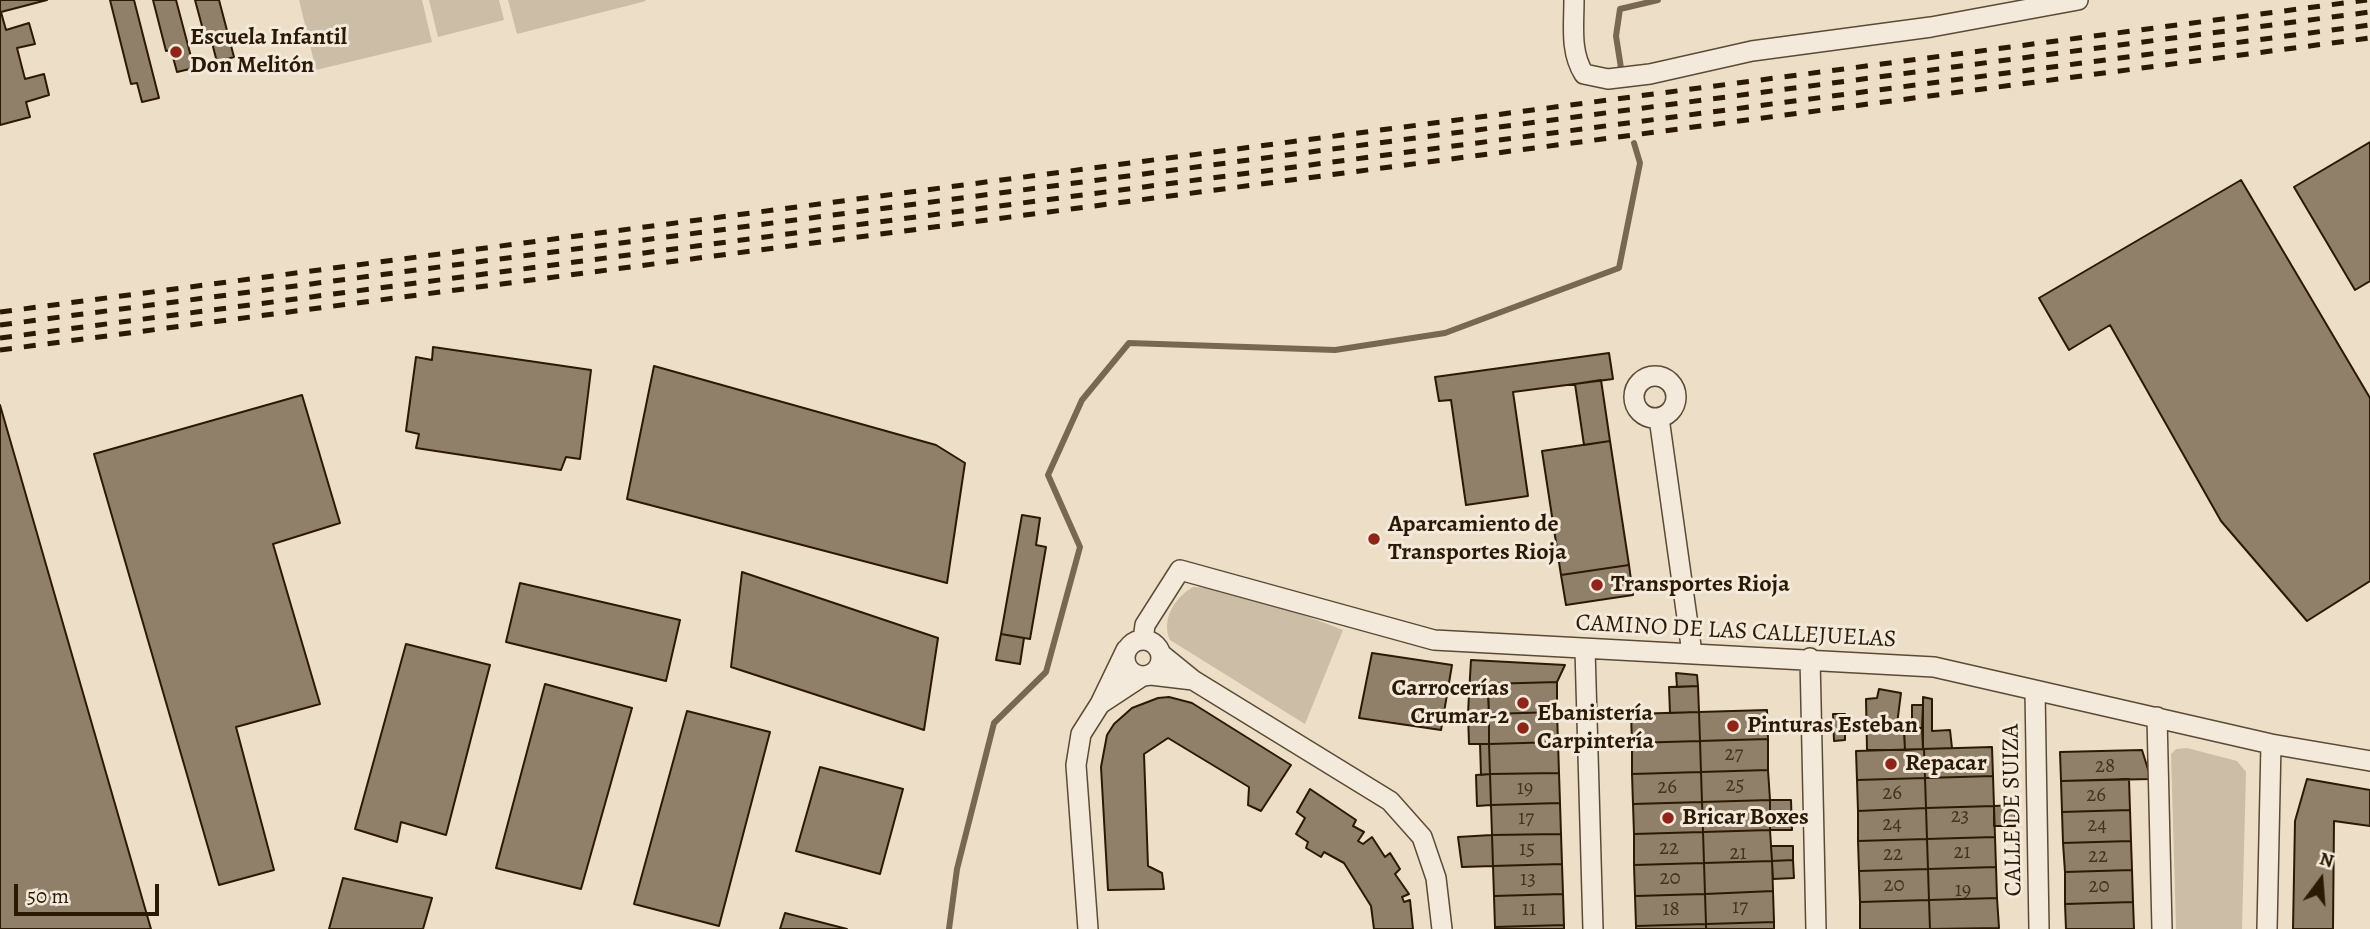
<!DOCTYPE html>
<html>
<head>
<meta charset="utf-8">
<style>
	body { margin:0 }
	#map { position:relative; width:2370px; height:929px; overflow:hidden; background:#eddfc7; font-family:Alegreya,serif }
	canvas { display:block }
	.north { position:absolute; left:2286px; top:845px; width:70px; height:70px; -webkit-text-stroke:5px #f3eadb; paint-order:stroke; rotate:16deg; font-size:19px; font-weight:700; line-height:28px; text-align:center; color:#2c1904 }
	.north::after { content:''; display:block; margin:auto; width:24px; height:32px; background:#2c1904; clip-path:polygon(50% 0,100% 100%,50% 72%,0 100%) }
	.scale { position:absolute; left:14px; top:884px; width:145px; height:32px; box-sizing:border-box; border:4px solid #2c1904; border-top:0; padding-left:9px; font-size:21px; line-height:24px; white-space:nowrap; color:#2c1904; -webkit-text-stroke:5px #f3eadb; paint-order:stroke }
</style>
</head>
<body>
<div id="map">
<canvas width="2370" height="929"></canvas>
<div class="north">N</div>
<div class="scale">50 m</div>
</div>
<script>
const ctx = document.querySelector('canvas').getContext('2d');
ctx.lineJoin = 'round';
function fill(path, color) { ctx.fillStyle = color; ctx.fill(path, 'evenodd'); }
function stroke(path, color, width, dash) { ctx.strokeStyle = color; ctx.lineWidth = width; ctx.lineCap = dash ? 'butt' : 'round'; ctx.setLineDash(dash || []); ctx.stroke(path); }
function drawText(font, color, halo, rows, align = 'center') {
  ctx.font = font + ' Alegreya,serif'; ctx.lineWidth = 6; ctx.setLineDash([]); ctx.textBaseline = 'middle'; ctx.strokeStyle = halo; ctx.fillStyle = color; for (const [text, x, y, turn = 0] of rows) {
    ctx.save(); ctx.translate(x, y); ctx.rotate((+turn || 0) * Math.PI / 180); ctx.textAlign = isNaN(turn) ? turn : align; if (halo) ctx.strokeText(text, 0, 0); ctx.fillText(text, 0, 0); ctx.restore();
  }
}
fill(new Path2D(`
	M299,0H422L432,42L316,70Z
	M429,0H499L504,20L438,37Z
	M508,0H645L646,1L517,34Z
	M1193,587C1234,587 1304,615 1343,630L1305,724L1170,640C1161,620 1174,598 1193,587Z
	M2187,748L2237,761L2246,772L2242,929H2176L2171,754L2176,749Z`), '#ccbda6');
stroke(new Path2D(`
	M1621,68L1616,36L1620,9L1658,0
	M949,929L957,869L994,723L1046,672L1080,547L1048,475L1082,400L1129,343L1335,350L1445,333L1619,268L1640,163L1634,143`), '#786851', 6);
const building = new Path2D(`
	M0,0H47L1,12L6,30L29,23L35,44L17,48L25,79L44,74L49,95L26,102L30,117L0,125Z
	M110,0H134L159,98L142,102L137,83L131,84Z
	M153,0H176L194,68L177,72L171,50L166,51Z
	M195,0H219L234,57L217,62L211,39L206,41Z
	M2370,142V281L2355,290L2294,187Z
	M2241,180L2370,398V581L2307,621L2221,521L2110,325L2069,350L2039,298Z
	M433,347L591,370L580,459L566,457L561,470L416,448L419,434L406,431L416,357L432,360Z
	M1609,353L1613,379L1513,392L1528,496L1466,505L1451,400L1439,401L1435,377Z
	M654,366L936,445L965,463L947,583L627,499Z
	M1601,380L1610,441L1584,445L1575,384Z
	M302,395L340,523L273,544L320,704L236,727L274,870L219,885L94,454Z
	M0,405L151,929H0Z
	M1610,441L1629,565L1561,575L1542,451Z
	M1022,515L1040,518L1036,545L1046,547L1030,639L1001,634Z
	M1629,565L1633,595L1566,605L1561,575Z
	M742,572L938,638L924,730L731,667Z
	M520,583L680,620L666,681L506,642Z
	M1001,634L1024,638L1020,664L996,660Z
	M406,644L490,665L446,835L401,822L397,842L355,829Z
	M1372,653L1452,665L1441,730L1359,718Z
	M1471,660L1565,665L1557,682L1488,684V695L1469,694Z
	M1676,673L1697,675L1698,686L1677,687Z
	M1557,682V712L1489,714L1488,684Z
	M545,684L632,708L581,889L496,868Z
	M1698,686L1699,712L1670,713L1669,687Z
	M1879,689L1901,693L1896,732H1904L1905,750H1867L1866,699L1877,698Z
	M1469,694L1488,695L1489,714H1468Z
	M1169,697L1192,703L1291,765L1261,811L1248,805L1249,787L1168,738L1144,754L1148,866L1162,873L1164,889L1108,890L1101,767L1107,735L1114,724L1132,708L1158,698Z
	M1923,697L1932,699V731L1950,730L1952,748L1923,749Z
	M1912,705H1923L1922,728H1912Z
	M1767,710L1768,739L1700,741L1699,712Z
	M687,711L770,732L719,926L634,904Z
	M1557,712L1558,742L1489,744V714Z
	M1699,712L1700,741L1632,743L1631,714Z
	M1468,714H1489V744H1469Z
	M1833,714H1845V740L1834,741Z
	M1904,728H1922L1923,749L1905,750Z
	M1768,739V770L1701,772L1700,741Z
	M1700,741L1701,772L1632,774V743Z
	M1558,742L1559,773L1490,774L1489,744Z
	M1480,744H1489L1490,774L1481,775Z
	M1992,747L1993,776L1925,778L1924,749Z
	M1924,749L1925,778L1857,780L1856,751Z
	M2142,750L2151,779L2061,781L2060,752Z
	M820,767L903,789L880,874L796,851Z
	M1768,770L1770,800L1702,802L1701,772Z
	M1701,772L1702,802L1633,804L1632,774Z
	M1559,773L1560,803L1491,805L1490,774Z
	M1490,774L1491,805L1477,806L1476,775Z
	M1993,776L1994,806L1926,808L1925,778Z
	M1925,778L1926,808L1858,811L1857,780Z
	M2129,779L2130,810L2062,812L2061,781Z
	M2307,779L2370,790V826L2334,821L2333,929H2293L2295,821Z
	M1310,789L1356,820L1353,826L1364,832L1358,841L1363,844L1372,837L1385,857L1390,853L1400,869L1395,874L1409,894L1402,897L1404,902L1410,900L1413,929H1374L1371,906L1344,863L1324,852L1321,857L1306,848L1308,842L1296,834L1305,818L1297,812Z
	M1770,800V830L1703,832L1702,802Z
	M1770,800H1791L1792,830H1770Z
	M1702,802L1703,832L1634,834L1633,804Z
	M1560,803L1561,834L1492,835L1491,805Z
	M2015,805V826H1994V806Z
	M1994,806L1995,837L1927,839L1926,808Z
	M1926,808L1927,839L1858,841V811Z
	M2130,810L2131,841L2063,843L2062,812Z
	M1770,830L1772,861L1704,863L1703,832Z
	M1703,832L1704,863L1634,865V834Z
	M1561,834L1562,864L1493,866L1492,835Z
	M1492,835L1493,866L1462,867L1458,837Z
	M1995,837L1996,867L1928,869L1927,839Z
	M1927,839L1928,869L1859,871L1858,841Z
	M2131,841L2132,870L2065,872L2063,843Z
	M1771,846H1793V860L1772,861Z
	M1793,860L1794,878L1773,879L1772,861Z
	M1772,861L1773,891L1705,894L1704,863Z
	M1704,863L1705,894L1635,896L1634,865Z
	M1562,864L1563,894L1494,896L1493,866Z
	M1996,867L1997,898L1929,900L1928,869Z
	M1928,869L1929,900L1860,902L1859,871Z
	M2132,870L2133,902L2065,904V872Z
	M343,878L432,898L423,929H329Z
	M1773,891L1774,922L1706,924L1705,894Z
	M1563,894L1564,925L1495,927L1494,896Z
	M1705,894L1706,924L1636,926L1635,896Z
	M1997,898L1999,928L1930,929L1929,900Z
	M1929,900L1930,929H1860V902Z
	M2133,902L2134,929H2066L2065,904Z
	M785,913L847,929H780Z
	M1774,922V929H1706V924Z
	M1706,924V929H1636V926Z
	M1564,925V929H1495V927Z`);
fill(building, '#908069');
stroke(building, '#2c1904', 2);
const street = new Path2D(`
	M1574,0C1574,26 1570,52 1584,74L1608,79L1650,74L1752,51L1931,27L2078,0
	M1634 397a21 21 0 1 1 42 0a21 21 0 1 1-42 0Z
	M1659,418L1692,653
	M1125 658a18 18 0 1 1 36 0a18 18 0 1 1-36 0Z
	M1143,640L1145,625L1180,570L1434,640L1934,667L2271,744L2370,761
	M1585,649L1593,929
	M1126,650L1100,704L1141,677
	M1810,658L1816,929
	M1151,675L1193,680L1161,654
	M1193,680L1390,801L1422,837L1436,878L1442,929
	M2035,691L2039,929
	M2157,717L2162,929
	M1088,929L1076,765L1081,734L1100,704
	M2267,929L2271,744`);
stroke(street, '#5c4a35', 22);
stroke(street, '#f3eadb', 19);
stroke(new Path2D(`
	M0,312L2367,0
	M0,325L2370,12
	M0,338L2370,25
	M0,350L2370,38`), '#2c1904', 5, [12, 12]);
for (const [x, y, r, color] of [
	[176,52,7,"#8f2418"],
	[1374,539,7,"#8f2418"],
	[1597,585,7,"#8f2418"],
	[1523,703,7,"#8f2418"],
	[1733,726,7,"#8f2418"],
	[1523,728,7,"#8f2418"],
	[1891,764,7,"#8f2418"],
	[1668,818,7,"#8f2418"]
]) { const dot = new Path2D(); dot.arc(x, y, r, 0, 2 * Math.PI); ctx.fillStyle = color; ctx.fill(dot); stroke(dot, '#f3eadb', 2.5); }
drawText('21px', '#45331d', null, [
	["27",1734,755],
	["28",2105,767],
	["25",1735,786],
	["26",1667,788],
	["19",1525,789],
	["26",1892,794],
	["26",2096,796],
	["23",1960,817],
	["17",1526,819],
	["24",1892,825],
	["24",2097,826],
	["22",1669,849],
	["15",1527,850],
	["21",1962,853],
	["21",1738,854],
	["22",1893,855],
	["22",2098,857],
	["20",1670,879],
	["13",1528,880],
	["20",1894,886],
	["20",2099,887],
	["19",1963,891],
	["17",1740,908],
	["11",1529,910],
	["18",1671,910]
]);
drawText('bold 24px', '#2c1904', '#f3eadb', [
	["Escuela Infantil",190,38],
	["Don Melitón",190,66],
	["Aparcamiento de",1388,525],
	["Transportes Rioja",1388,553],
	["Transportes Rioja",1611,585],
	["Carrocerías",1509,689,"right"],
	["Crumar-2",1509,717,"right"],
	["Ebanistería",1537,714],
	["Carpintería",1537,742],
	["Pinturas Esteban",1747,726],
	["Repacar",1905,764],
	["Bricar Boxes",1682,818]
], 'left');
drawText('24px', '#2c1904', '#f3eadb', [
	["CAMINO DE LAS CALLEJUELAS",1736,632,3],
	["CALLE DE SUIZA",2013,810,-91]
]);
</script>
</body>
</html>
